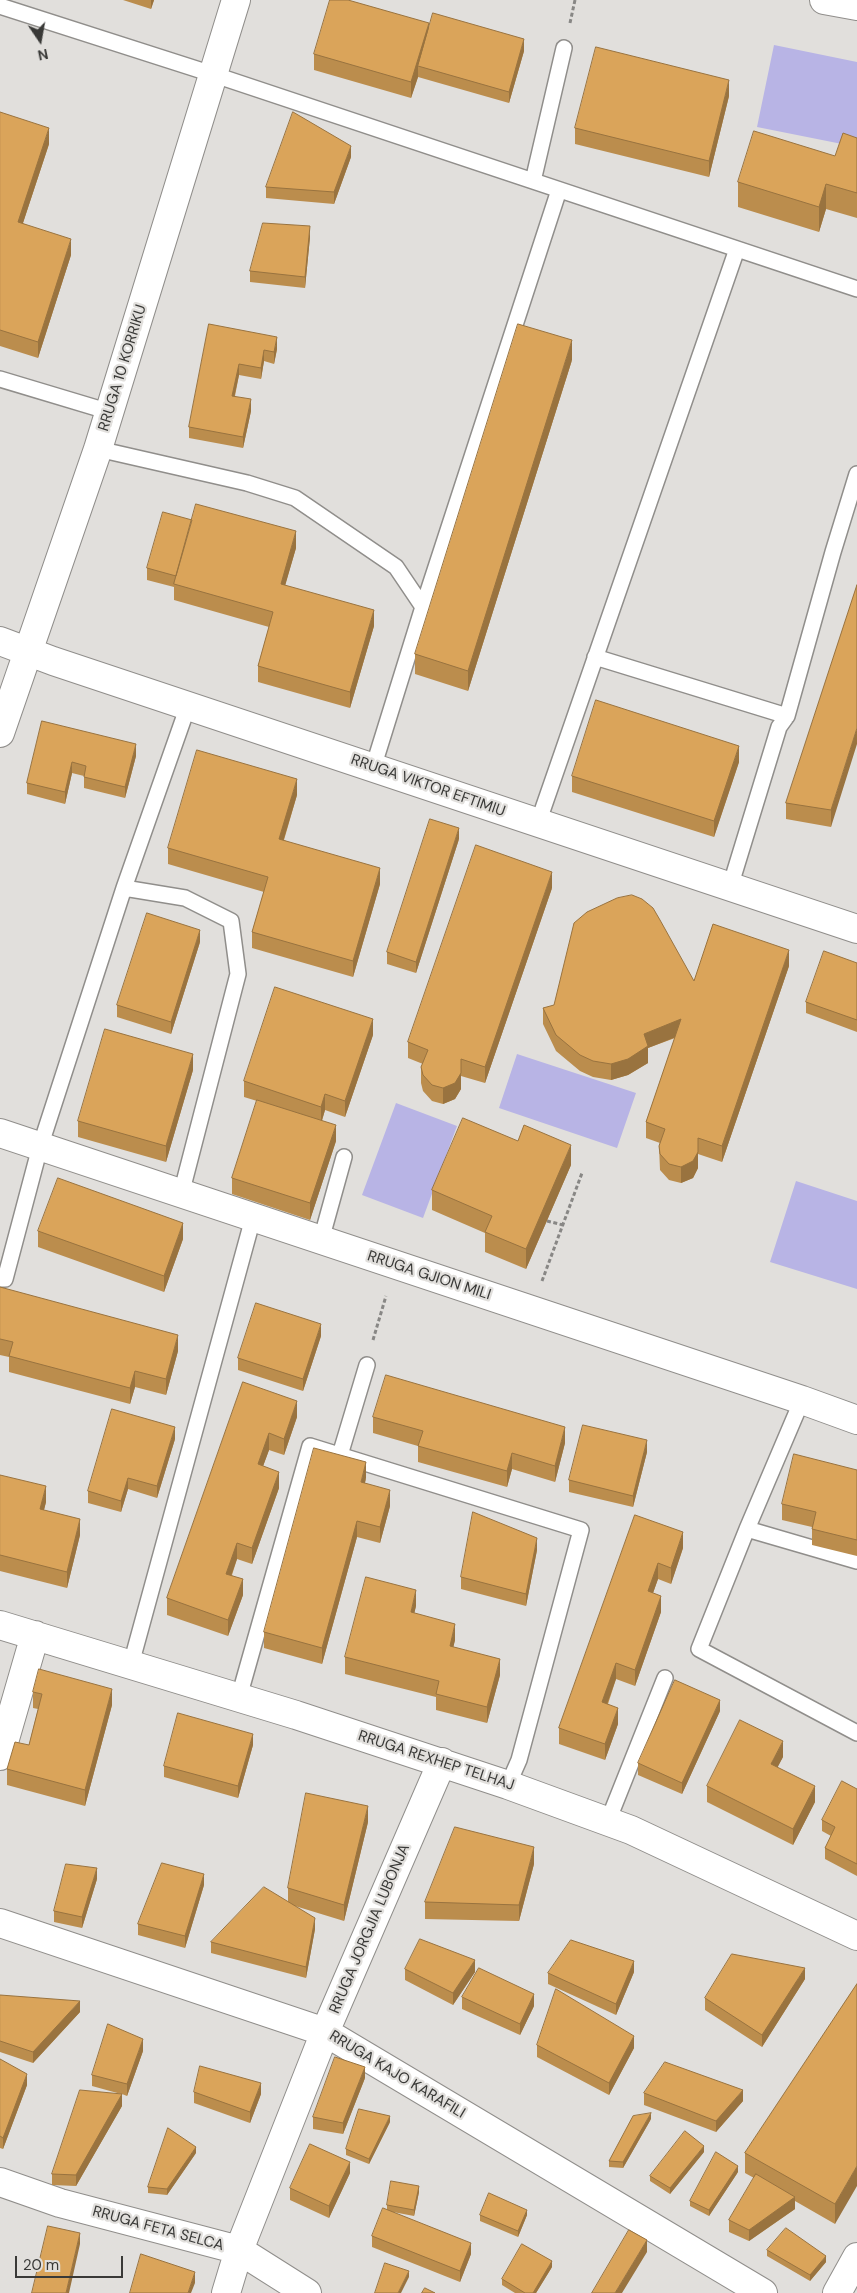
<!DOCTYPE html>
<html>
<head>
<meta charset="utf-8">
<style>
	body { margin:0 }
	#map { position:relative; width:857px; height:2293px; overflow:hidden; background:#e1dfdc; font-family:"DM Sans",sans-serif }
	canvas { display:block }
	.north { position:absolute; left:15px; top:15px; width:50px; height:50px; -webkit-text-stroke:4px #e1dfdc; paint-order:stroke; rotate:168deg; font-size:14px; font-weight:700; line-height:20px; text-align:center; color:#393937 }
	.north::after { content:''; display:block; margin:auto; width:18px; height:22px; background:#393937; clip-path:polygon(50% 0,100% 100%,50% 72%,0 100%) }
	.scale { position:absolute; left:15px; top:2256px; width:108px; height:22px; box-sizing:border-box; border:2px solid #393937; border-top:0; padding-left:6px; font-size:15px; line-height:18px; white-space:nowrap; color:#393937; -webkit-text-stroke:4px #e1dfdc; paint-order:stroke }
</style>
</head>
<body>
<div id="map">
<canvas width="857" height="2293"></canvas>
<div class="north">N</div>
<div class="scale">20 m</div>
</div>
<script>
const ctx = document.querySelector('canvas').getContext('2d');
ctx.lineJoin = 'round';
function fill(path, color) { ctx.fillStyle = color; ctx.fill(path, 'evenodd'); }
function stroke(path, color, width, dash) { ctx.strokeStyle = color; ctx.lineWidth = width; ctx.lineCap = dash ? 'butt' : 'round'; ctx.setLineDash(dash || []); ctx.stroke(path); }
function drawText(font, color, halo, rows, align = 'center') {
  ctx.font = font + ' "DM Sans",sans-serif'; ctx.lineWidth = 4.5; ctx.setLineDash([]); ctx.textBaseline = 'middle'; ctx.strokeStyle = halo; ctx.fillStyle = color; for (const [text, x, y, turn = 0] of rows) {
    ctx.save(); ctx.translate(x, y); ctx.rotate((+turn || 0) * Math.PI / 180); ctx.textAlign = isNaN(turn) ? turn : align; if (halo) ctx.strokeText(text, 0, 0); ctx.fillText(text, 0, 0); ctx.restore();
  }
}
fill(new Path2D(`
	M774,45L857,62V147L757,127Z
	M517,1054L636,1093L617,1148L499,1108Z
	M396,1103L457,1126L423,1218L362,1195Z
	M796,1181L857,1201V1289L770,1262Z`), '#b8b4e5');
const service = new Path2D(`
	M0,6L212,74L857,289
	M533,181L564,48
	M0,379L110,412
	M98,449L247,483L295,498L396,567L423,607
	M595,657L787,716
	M373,768L423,607L559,190
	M538,823L737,249
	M730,887L779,727L787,716L833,552L857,474
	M124,888L185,898L231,921L238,974L181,1194
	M321,1240L344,1157
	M0,1279H5L40,1147L124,888L188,706
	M802,1400L747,1529L699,1649L857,1733
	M340,1455L367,1365
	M747,1529L857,1561
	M131,1664L253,1218
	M239,1697L310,1446L581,1530L519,1760L508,1785
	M608,1821L665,1678`);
const minor = new Path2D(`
	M0,641L53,661L857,929
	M0,733L98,449L236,0
	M0,1133L802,1400L857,1420
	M0,1625L296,1715L508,1785L631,1830L857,1936
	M0,1756L35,1635
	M0,1923L325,2032L763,2293
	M0,2182L60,2203L239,2250L307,2293
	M226,2293L239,2250L325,2032L442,1762
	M837,2293L857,2257`);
const secondary = new Path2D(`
	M824,0L857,6`);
stroke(service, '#908e8b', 18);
stroke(minor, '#908e8b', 30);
stroke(secondary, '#908e8b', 30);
stroke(new Path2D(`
	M570,23L575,0
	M547,1221L563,1225
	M542,1281L582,1173
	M373,1340L386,1296`), '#888785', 3, [4, 2.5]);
stroke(service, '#fff', 15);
stroke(minor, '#fff', 28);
stroke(secondary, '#fff', 28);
fill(new Path2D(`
	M123,0H154L151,9Z
	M429,28L524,51L509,103L418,77L411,98L314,70V54Z
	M729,96L709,177L575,144V128Z
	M0,112L49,144L23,223L71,255L38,358L0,346Z
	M857,138V218L826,209L819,232L738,207V182L835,156Z
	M351,157L334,204L266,198V187Z
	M310,237L305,288L250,282V271Z
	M209,324L277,349L274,364L264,361L261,379L239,375L235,396L251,411L243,448L189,438V427Z
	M572,360L468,691L415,674V654Z
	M296,548L285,585L374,626L350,708L258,682V666L269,627L174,600V587L147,580V568Z
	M857,585L831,827L786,819V803Z
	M42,721L136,756L125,798L84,788V776L72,773L65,804L27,794V783Z
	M739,762L714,837L572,792V776Z
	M297,795L284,840L380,884L353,977L252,948V932L264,892L168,864V848Z
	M459,839L416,973L387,964V952Z
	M552,888L485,1083L461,1076V1089L455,1099L443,1104L432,1101L423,1091L421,1083V1067L423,1064L408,1058V1042Z
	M200,942L171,1034L117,1017V1005Z
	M857,963V1032L806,1013V1002Z
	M789,966L722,1162L698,1154V1168L693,1178L681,1183L669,1180L660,1170L659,1146L660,1143L646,1138V1122L675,1038L648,1048V1063L628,1075L611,1080L593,1077L580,1071L556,1051L543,1024V1008L694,981Z
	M373,1035L345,1117L325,1110L322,1121L336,1141L310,1220L232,1194V1178L257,1101L244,1097V1081Z
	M193,1070L166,1162L78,1137V1121Z
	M571,1165L526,1269L485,1252V1233L432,1210V1190Z
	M38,1231L183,1239L164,1292L38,1247Z
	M0,1287L178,1351L166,1395L135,1387L130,1404L9,1372V1357L0,1355Z
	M321,1336L303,1391L238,1370V1358Z
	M243,1382L297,1417L284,1455L269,1450L263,1466L279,1488L252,1564L237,1559L232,1575L243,1595L228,1636L167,1615V1598Z
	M373,1417L565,1443L555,1482L512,1469L507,1487L418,1462V1446L373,1433Z
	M175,1439L157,1498L128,1489L121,1512L88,1503V1491Z
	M647,1452L633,1507L569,1492V1480Z
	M857,1470V1556L812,1545V1527L782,1520V1504Z
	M0,1475L46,1502L44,1510L80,1535L67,1588L0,1571Z
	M366,1478L365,1483L390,1506L380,1543L357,1537L322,1664L264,1648V1632Z
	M635,1515L683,1548L671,1584L658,1579L653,1593L661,1612L635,1686L616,1679L608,1704L618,1724L605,1760L559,1744V1728Z
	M537,1550L526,1606L461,1589V1577Z
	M416,1606L414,1613L455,1640L453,1647L500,1675L487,1723L436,1710V1697L345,1674V1657Z
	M33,1692L112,1705L85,1806L7,1785V1769L29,1745L38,1709L33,1708Z
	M720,1711L682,1794L638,1775V1763Z
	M253,1745L238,1798L164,1777V1766Z
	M783,1757L777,1767L815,1802L793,1845L707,1802V1786Z
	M857,1789V1876L825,1859V1848L831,1836L822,1831V1820Z
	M368,1822L344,1921L295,1906L315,1929L306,1978L211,1953V1942L288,1902V1888Z
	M534,1864L519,1921L425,1919V1902Z
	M97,1879L82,1928L54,1922V1911Z
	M204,1885L185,1948L138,1935V1924Z
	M405,1969L475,1972L453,2005L405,1980Z
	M634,1972L616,2015L548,1984V1973Z
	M805,1979L762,2047L705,2010V1998Z
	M857,1984L835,2224L795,2201V2209L749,2241L729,2232V2220L754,2178L745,2173V2153Z
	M0,1995L80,2012L33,2063L0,2052Z
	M462,1997L534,2006L520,2035L462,2009Z
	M537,2045L634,2048L609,2095L537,2057Z
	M143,2051L127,2096L122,2094V2106L76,2186L52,2185V2174L121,2094L92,2086V2075Z
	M0,2059L27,2085L3,2149L0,2148Z
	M365,2078L343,2134L313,2129V2117Z
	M194,2092L261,2094L250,2123L194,2103Z
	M644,2093L743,2101L716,2132L644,2105Z
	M651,2119L623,2168L609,2167V2161Z
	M390,2122L369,2164L346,2155V2149Z
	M704,2152L670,2194L650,2181V2176Z
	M196,2153L167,2195L148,2193V2187Z
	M738,2172L709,2216L690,2206V2201Z
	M350,2173L329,2218L290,2200V2188Z
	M419,2192L414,2216L393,2212L471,2254L460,2282L372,2247V2236L387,2210V2205Z
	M480,2215H527L518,2237L480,2221Z
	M767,2250L826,2262L810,2281L767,2256Z
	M552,2267L536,2293H515L502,2285V2279Z`), '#bb8d4d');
fill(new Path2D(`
	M151,0H154L151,9Z
	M429,23V39L418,66V77L411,98V82Z
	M524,39V51L509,103V92Z
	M729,80V96L709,177V161Z
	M49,128V144L18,238V222Z
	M351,146V157L334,204V192Z
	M826,184V209L819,232V207Z
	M310,226V237L305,288V277Z
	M71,239V255L38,358V342Z
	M277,337V349L274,364V352Z
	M572,340V360L468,691V671Z
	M264,350V361L261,379V368Z
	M239,364V375L232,407V396Z
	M251,399V411L243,448V437Z
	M296,531V548L281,600V584Z
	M374,610V626L350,708V692Z
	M857,728V744L831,827V810Z
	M136,744V756L125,798V787Z
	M739,746V762L714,837V821Z
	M72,762V773L65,804V792Z
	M297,779V795L279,855V839Z
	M459,828V839L416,973V962Z
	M380,868V884L353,977V961Z
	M552,872V888L485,1083V1067Z
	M200,930V942L171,1034V1022Z
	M789,950V966L722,1162V1146Z
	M373,1019V1035L345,1117V1101Z
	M681,1019V1035L648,1048V1063L628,1075L611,1080V1064L644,1034Z
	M193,1054V1070L166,1162V1146Z
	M461,1073V1089L455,1099L443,1104V1088Z
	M325,1094V1110L321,1123V1107Z
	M336,1125V1141L310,1220V1203Z
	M571,1145V1165L526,1269V1249Z
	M698,1152V1168L693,1178L681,1183V1167Z
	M183,1223V1239L164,1292V1276Z
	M321,1324V1336L303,1391V1379Z
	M178,1335V1351L166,1395V1379Z
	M135,1371V1387L130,1404V1388Z
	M297,1401V1417L284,1455V1439Z
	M175,1427V1439L157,1498V1486Z
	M565,1427V1443L555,1482V1466Z
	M269,1433V1450L258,1480V1464Z
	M647,1440V1452L633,1507V1496Z
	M512,1453V1469L507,1487V1471Z
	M366,1462V1478L361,1498V1482Z
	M279,1472V1488L252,1564V1548Z
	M128,1478V1489L121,1512V1501Z
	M46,1486V1502L40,1525V1509Z
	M390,1490V1506L380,1543V1527Z
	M80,1519V1535L67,1588V1572Z
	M357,1521V1537L322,1664V1648Z
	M683,1532V1548L671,1584V1568Z
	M537,1538V1550L526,1606V1594Z
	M237,1543V1559L226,1590V1574Z
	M658,1563V1579L648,1607V1591Z
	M243,1579V1595L228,1636V1620Z
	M416,1590V1606L411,1628V1612Z
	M661,1596V1612L635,1686V1670Z
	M455,1624V1640L450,1662V1646Z
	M500,1659V1675L487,1723V1707Z
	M616,1663V1679L602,1718V1702Z
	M112,1689V1705L85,1806V1790Z
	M720,1700V1711L682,1794V1783Z
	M618,1708V1724L605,1760V1744Z
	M253,1734V1745L238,1798V1786Z
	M783,1741V1757L771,1780V1764Z
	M815,1786V1802L793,1845V1829Z
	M368,1806V1822L344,1921V1905Z
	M534,1847V1864L519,1921V1905Z
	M97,1868V1879L82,1928V1917Z
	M204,1874V1885L185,1948V1936Z
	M315,1918V1929L306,1978V1967Z
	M475,1960V1972L453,2005V1993Z
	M634,1961V1972L616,2015V2004Z
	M805,1968V1979L762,2047V2035Z
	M534,1994V2006L520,2035V2024Z
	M80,2001V2012L33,2063V2052Z
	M634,2036V2048L609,2095V2083Z
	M143,2039V2051L127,2096V2084Z
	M365,2067V2078L343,2134V2123Z
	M27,2074V2085L3,2149V2138Z
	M261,2083V2094L250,2123V2112Z
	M743,2090V2101L716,2132V2121Z
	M122,2094V2106L76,2186V2175Z
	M651,2113V2119L623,2168V2162Z
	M390,2116V2122L369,2164V2159Z
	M704,2146V2152L670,2194V2188Z
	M196,2147V2153L167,2195V2189Z
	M350,2162V2173L329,2218V2206Z
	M738,2166V2172L709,2216V2210Z
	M857,2166V2186L835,2224V2204Z
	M419,2186V2192L414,2216V2210Z
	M795,2197V2209L749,2241V2230Z
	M527,2210V2215L518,2237V2231Z
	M80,2233V2244L69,2293H66Z
	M647,2240V2252L622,2293H615Z
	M471,2243V2254L460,2282V2271Z
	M826,2256V2262L810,2281V2275Z
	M552,2261V2267L536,2293H533Z
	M409,2271V2277L401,2293H398Z
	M195,2272V2283L191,2293H188Z`), '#99733f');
const building = new Path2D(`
	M330,0H348L429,23L411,82L314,54Z
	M433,13L524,39L509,92L418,66Z
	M596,47L729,80L709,161L575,128Z
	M0,112L49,128L18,222L71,239L38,342L0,330Z
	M293,112L351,146L334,192L266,187Z
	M754,131L835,156L843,133L857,138V193L826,184L819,207L738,182Z
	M263,223L310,226L305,277L250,271Z
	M209,324L277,337L274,352L264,350L261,368L239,364L232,396L251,399L243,437L189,427Z
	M518,324L572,340L468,671L415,654Z
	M196,504L296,531L281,584L374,610L350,692L258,666L273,612L174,584Z
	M163,512L192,520L176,576L147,568Z
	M857,585V728L831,810L786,803Z
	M596,700L739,746L714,821L572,776Z
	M42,721L136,744L125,787L84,777L86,766L72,762L65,792L27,783Z
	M197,750L297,779L279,839L380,868L353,961L252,932L268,877L168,848Z
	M430,819L459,828L416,962L387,952Z
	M476,845L552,872L485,1067L461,1059V1073L455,1083L443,1088L432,1085L423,1075L421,1067L428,1050L408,1042Z
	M632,895L642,899L653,908L660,920L694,981L713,924L789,950L722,1146L698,1138V1152L693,1161L681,1167L669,1164L660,1154L659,1146L665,1129L646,1122L681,1019L644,1034L648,1046L628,1059L611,1064L593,1061L580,1055L556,1035L543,1008L554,1005L574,923L587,912L617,898Z
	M147,913L200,930L171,1022L117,1005Z
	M824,951L857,963V1020L806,1002Z
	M275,987L373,1019L345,1101L325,1094L321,1107L244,1081Z
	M105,1029L193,1054L166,1146L78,1121Z
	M257,1100L336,1125L310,1203L232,1178Z
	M463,1118L518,1141L524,1125L571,1145L526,1249L485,1232L492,1216L432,1190Z
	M58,1178L183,1223L164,1276L38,1231Z
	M0,1287L178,1335L166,1379L135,1371L130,1388L9,1356L13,1342L0,1339Z
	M256,1303L321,1324L303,1379L238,1358Z
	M386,1375L565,1427L555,1466L512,1453L507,1471L418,1446L423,1431L373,1417Z
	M243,1382L297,1401L284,1439L269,1433L258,1464L279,1472L252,1548L237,1543L226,1574L243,1579L228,1620L167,1598Z
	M112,1409L175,1427L157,1486L128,1478L121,1501L88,1491Z
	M583,1425L647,1440L633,1496L569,1480Z
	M314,1448L366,1462L361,1482L390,1490L380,1527L357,1521L322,1648L264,1632Z
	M794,1454L857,1470V1540L812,1529L816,1512L782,1504Z
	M0,1475L46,1486L40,1509L80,1519L67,1572L0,1555Z
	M473,1512L537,1538L526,1594L461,1577Z
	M635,1515L683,1532L671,1568L658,1563L648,1591L661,1596L635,1670L616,1663L602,1702L618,1708L605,1744L559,1728Z
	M366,1577L416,1590L411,1612L455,1624L450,1646L500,1659L487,1707L436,1694L439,1681L345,1657Z
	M39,1669L112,1689L85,1790L7,1769L15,1742L29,1745L42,1694L33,1692Z
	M675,1680L720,1700L682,1783L638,1763Z
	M178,1713L253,1734L238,1786L164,1766Z
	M740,1720L783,1741L771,1764L815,1786L793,1829L707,1786Z
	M842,1781L857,1789V1864L825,1848L835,1827L822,1820Z
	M306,1793L368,1806L344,1905L288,1888Z
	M455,1827L534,1847L519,1905L425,1902Z
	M162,1863L204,1874L185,1936L138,1924Z
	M66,1864L97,1868L82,1917L54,1911Z
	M264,1887L315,1918L306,1967L211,1942Z
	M420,1939L475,1960L453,1993L405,1969Z
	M571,1940L634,1961L616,2004L548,1973Z
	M732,1954L805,1968L762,2035L705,1998Z
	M479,1968L534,1994L520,2024L462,1997Z
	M857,1984V2166L835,2204L745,2153Z
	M556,1989L634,2036L609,2083L537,2045Z
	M0,1995L80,2001L33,2052L0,2041Z
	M108,2024L143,2039L127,2084L92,2075Z
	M335,2057L365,2067L343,2123L313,2117Z
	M0,2059L27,2074L3,2138L0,2136Z
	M665,2062L743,2090L716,2121L644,2093Z
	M200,2066L261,2083L250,2112L194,2092Z
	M80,2090L122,2094L76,2175L52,2174Z
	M359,2109L390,2116L369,2159L346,2149Z
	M651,2113L623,2162L609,2161L633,2116Z
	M168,2128L196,2147L167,2189L148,2187Z
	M685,2131L704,2146L670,2188L650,2176Z
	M310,2144L350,2162L329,2206L290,2188Z
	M716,2152L738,2166L709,2210L690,2201Z
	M756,2174L795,2197L749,2230L729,2220Z
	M391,2181L419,2186L414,2210L387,2205Z
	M489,2193L527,2210L518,2231L480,2215Z
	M383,2208L471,2243L460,2271L372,2236Z
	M48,2226L80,2233L66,2293H32Z
	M786,2228L826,2256L810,2275L767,2250Z
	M629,2230L647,2240L615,2293H592Z
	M522,2244L552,2261L533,2293H525L502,2279Z
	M141,2254L195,2272L188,2293H130Z
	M385,2263L409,2271L398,2293H375Z
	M425,2288L435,2293H422Z`);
fill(building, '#daa45a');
stroke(building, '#99733f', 1);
drawText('15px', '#393937', '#e1dfdc', [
	["RRUGA 10 KORRIKU",123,368,-73],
	["RRUGA VIKTOR EFTIMIU",428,786,19],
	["RRUGA GJION MILI",429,1276,18],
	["RRUGA REXHEP TELHAJ",436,1761,18],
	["RRUGA JORGJIA LUBONJA",370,1929,-67],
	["RRUGA KAJO KARAFILI",397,2075,31],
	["RRUGA FETA SELCA",158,2229,15]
]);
</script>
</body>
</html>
